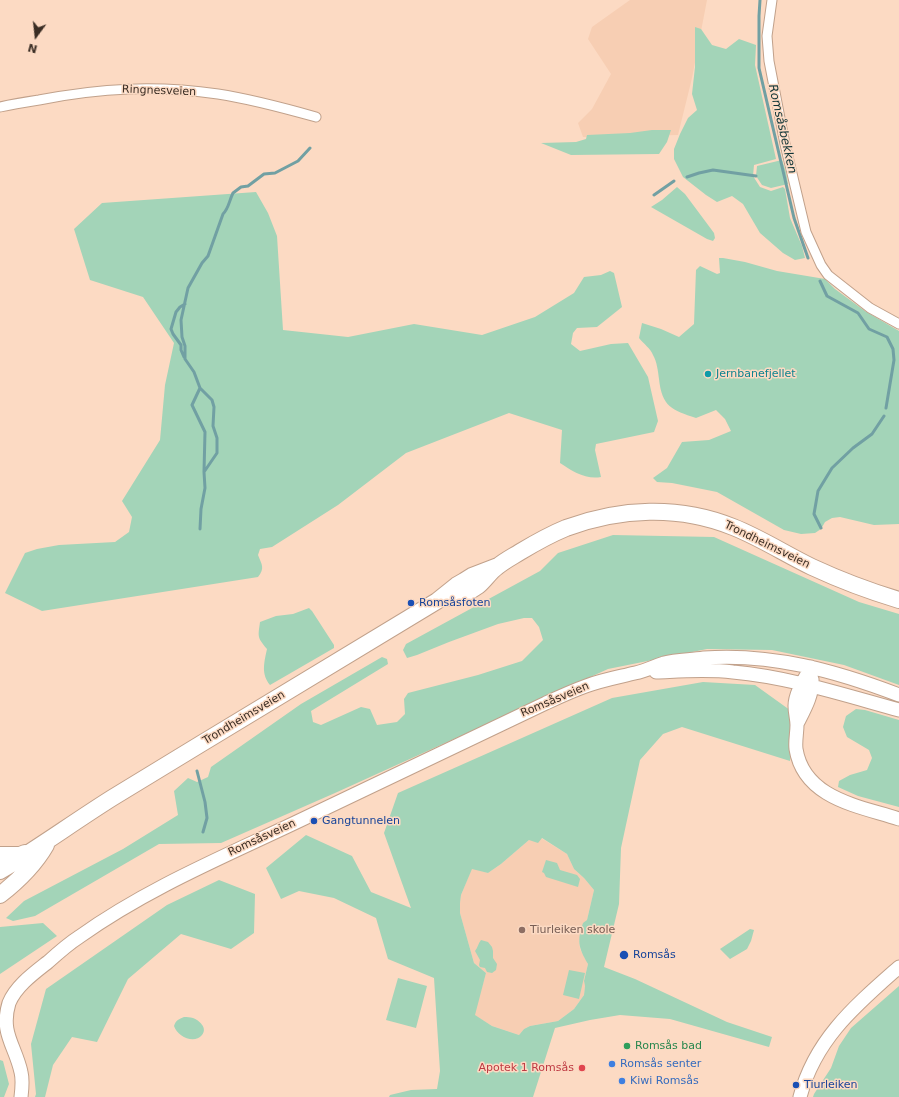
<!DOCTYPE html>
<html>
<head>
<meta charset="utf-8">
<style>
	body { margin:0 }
	#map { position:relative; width:899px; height:1097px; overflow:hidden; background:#fcdac3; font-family:"DejaVu Sans",sans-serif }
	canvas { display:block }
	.north { position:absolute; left:16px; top:16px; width:40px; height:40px; -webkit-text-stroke:3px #fcdac3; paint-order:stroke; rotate:195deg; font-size:11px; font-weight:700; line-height:16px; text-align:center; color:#3a2d24 }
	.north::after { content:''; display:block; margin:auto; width:14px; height:18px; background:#3a2d24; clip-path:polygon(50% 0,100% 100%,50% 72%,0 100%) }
</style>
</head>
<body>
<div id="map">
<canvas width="899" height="1097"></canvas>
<div class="north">N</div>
</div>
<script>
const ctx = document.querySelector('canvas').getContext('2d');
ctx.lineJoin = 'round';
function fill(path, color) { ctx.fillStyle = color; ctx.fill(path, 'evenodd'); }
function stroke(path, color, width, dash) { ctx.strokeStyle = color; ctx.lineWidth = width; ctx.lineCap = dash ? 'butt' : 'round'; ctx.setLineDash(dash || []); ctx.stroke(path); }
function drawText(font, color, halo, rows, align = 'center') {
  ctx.font = font + ' "DejaVu Sans",sans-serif'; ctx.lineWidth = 3; ctx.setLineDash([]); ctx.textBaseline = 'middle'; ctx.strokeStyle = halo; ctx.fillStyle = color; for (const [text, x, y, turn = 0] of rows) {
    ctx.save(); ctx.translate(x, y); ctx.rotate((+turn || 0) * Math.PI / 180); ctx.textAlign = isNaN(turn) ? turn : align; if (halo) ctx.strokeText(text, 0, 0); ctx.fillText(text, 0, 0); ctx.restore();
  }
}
fill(new Path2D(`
	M630,0H707L692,78L678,135L583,137L578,123L592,109L611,74L588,39L592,27Z
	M541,838L567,854L574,869L584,878L594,890L587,920L579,940L580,949L588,964L584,981L585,986L584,995L574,1009L558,1021L530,1026L524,1029L519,1035L492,1026L474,1015L486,973L474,963L460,913V903L461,895L472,868L488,873L501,864L529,840Z`), '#f7ceb3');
fill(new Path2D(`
	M695,27L701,29L712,45L726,49L739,39L756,45L755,65L776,159L754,165L753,176L760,187L771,191L783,187L785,189L790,218L802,246L805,258L795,260L783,253L760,233L750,216L743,204L732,196L717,202L706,195L683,177L674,159V149L680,134L688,118L697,110L692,94L695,67Z
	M652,130H671L667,142L659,154L571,155L541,143L576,142L586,139L587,135L630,133Z
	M782,160L786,172L788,184L771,188L762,185L756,176L757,166Z
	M677,187L685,194L714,233L715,238L713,241L707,239L651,207L662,200Z
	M256,192L268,213L277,236L283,330L348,337L414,324L482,335L535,317L574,293L584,277L601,275L610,271L614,273L622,307L597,327L577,328L573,333L571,344L580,351L611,344L628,343L648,377L658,421L654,432L596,444L595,450L601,477C586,480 572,471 560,463L562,430L509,413L406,453L338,505L272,547L260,549L258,555C262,565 265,568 258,577L42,611L5,593L25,553L37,549L59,545L115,542L129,532L132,517L122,501L160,440L165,385L174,343L143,297L90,280L74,229L102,203Z
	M719,258H723L745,262L777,271L825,279L835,289L865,311L899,331V524L874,525L840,517L832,518L825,522L821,529L815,533L801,534L784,530L717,492L672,483L657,482L653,478L667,468L682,442L709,440L731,431L725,419L716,410L696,418C672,410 662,407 659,379C658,371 657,362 653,355C651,349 643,343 639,338L642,323L661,329L679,337L694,324L696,270L700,266L717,274L720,273Z
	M613,535L714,537L859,602L899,614V685L844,665L772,650L707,649L608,669L335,793L221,843L159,844L35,916L13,921L6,918L24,901L123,849L178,815L174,791L188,778L197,782L208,777L211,767L301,704L382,657L387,659L388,664L311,711L313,722L321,725L361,707L370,709L377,725L397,722L405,714L404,699L408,693L478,675L522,661L543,640L539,627L532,618H524L498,624L449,642L417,655L407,658L403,650L406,644L540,571L558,553Z
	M309,608L312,611L334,645V648L270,685C261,674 264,663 267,649C257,637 258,637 260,622L276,616L293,614Z
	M703,682L755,685L794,713L790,761L682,727L663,734L640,760L621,848L619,904L604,967L635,979L727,1022L772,1037L769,1047L670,1019L620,1015L590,1020L555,1028L533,1097H389L390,1095L411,1090L437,1089L440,1071L434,978L388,959L376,918L334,898L299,891L281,899L266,868L306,835L352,856L371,892L411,908L384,833L398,793L612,698ZM542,838L567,854L574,869L584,878L594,890L587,920L583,923C577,941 578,947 588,964L584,981L585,986L584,995L574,1009L558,1021L530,1026L524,1029L519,1035L492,1026L475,1015L486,973L474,963L460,913V903L461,895L472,869L488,873L501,864L529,840L538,843Z
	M856,709L865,710L899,720V807L858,796L838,787L839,781L850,775L867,770L872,758L869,750L847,737L843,727L846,716Z
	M546,860L557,863L560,870L577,875L580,879L578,887L546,877L544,873L542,872Z
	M219,880L255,894L254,933L231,949L181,934L128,979L97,1042L72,1037L53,1065L45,1097H35L36,1094L31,1044L46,989L167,905Z
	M43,923L57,936L0,974V927Z
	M750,929L754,930L751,941L747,949L730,959L720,949Z
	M481,940L488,942L492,947L493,951V958L497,964L496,970L492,973L487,972L485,968L480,967L479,965L480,960L475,951C478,947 478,944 481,940Z
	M569,970L585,973L579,999L563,995Z
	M398,978L427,986L416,1028L386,1020Z
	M899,986V1097H813L814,1094L831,1068L839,1046L851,1028Z
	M184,1017C187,1017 190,1017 193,1018C199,1020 208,1028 202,1035C194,1045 177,1036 174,1026C176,1020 179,1019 184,1017Z
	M0,1060L3,1061L9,1084L4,1097H0Z`), '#a3d4b8');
stroke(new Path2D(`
	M760,0L759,16V68L794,218L808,258
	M687,177L699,173L713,170L756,176
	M654,195L674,181
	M820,281L827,296L858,313L869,329L887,337L893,349L894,360L886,408
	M184,357L181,350V345L173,334L171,329L176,312L180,307L185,304
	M200,388L192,405L205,432L204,472
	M821,528L814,514L818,491L832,468L853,448L872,434L884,416
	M200,529L201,509L205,488L204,472L217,453V438L213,426L214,407L212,400L200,388L194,372L185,359V346L182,337L181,320L188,288L202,263L208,256L223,214C229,208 229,201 233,193L241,187L248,186L264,174L275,173L298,161L310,148
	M197,771L205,802L207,818L203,832`), '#71a0a3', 3);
const street = new Path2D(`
	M772,0L767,36L769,61L785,144L806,232L821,265L828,275L870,308L899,324
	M0,107C13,104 26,102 39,100C101,88 156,85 218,94C251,99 284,108 316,117`);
const secondary = new Path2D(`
	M811,667C805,678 795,693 795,706C795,713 797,719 797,725C797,733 795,741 796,749C804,799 860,806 899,819
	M656,672C682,671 707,669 733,672C789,677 844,695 899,710
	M797,724C804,710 813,695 812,679
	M21,1097C22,1089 23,1080 21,1072C15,1045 0,1033 9,1003C16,986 34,973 48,962C58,953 68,944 79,937C149,887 228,855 305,818C386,779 466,741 546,703C559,697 572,691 586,686C602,680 619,677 635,673C645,671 655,666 664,663C677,660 691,660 704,658C772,653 836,671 899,695
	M800,1097C815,1039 856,1005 899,967`);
const highway = new Path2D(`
	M447,598C458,595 469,593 478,586C485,580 490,572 497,567C504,561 512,557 520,552C535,543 549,535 566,528C620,508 679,505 733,527C761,538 785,554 812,567C840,580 869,591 899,600
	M0,855H20L25,853
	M0,871C38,848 74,822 112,798C220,732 328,667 437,601L457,585L464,581L472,576L498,566
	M0,895C18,881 34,866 46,845`);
stroke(street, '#c1a18b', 11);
stroke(secondary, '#c1a18b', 15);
stroke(highway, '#c1a18b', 18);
stroke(street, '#fff', 9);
stroke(secondary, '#fff', 13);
stroke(highway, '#fff', 16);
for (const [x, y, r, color] of [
	[708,374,4,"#0f9aa8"],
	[411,603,4,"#1a4fb4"],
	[314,821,4,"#1a4fb4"],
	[522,930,4,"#8d6e63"],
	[624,955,5,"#1a4fb4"],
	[627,1046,4,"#2e9e5b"],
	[612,1064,4,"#3f7fe0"],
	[582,1068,4,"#e0444e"],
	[622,1081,4,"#3f7fe0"],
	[796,1085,4,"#1a4fb4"]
]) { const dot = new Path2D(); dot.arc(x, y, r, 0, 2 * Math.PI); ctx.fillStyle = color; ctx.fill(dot); stroke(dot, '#fcdac3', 1.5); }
drawText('11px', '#3a2d24', '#fcdac3', [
	["Ringnesveien",159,91,2],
	["Trondheimsveien",767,545,26],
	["Romsåsveien",555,700,-23],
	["Trondheimsveien",244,718,-31],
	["Romsåsveien",262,838,-25]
]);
drawText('11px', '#0d838f', '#fcdac3', [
	["Jernbanefjellet",716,374]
], 'left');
drawText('11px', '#164399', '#fcdac3', [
	["Romsåsfoten",419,603],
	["Gangtunnelen",322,821],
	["Romsås",633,955],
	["Tiurleiken",804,1085]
], 'left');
drawText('11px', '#785e54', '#fcdac3', [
	["Tiurleiken skole",530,930]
], 'left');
drawText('11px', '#27864d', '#fcdac3', [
	["Romsås bad",635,1046]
], 'left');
drawText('11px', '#366cbe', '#fcdac3', [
	["Romsås senter",620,1064],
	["Kiwi Romsås",630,1081]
], 'left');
drawText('11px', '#be3a42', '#fcdac3', [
	["Apotek 1 Romsås",574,1068]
], 'right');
drawText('italic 12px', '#0e3336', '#fcdac3', [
	["Romsåsbekken",782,129,77]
]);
</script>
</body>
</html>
